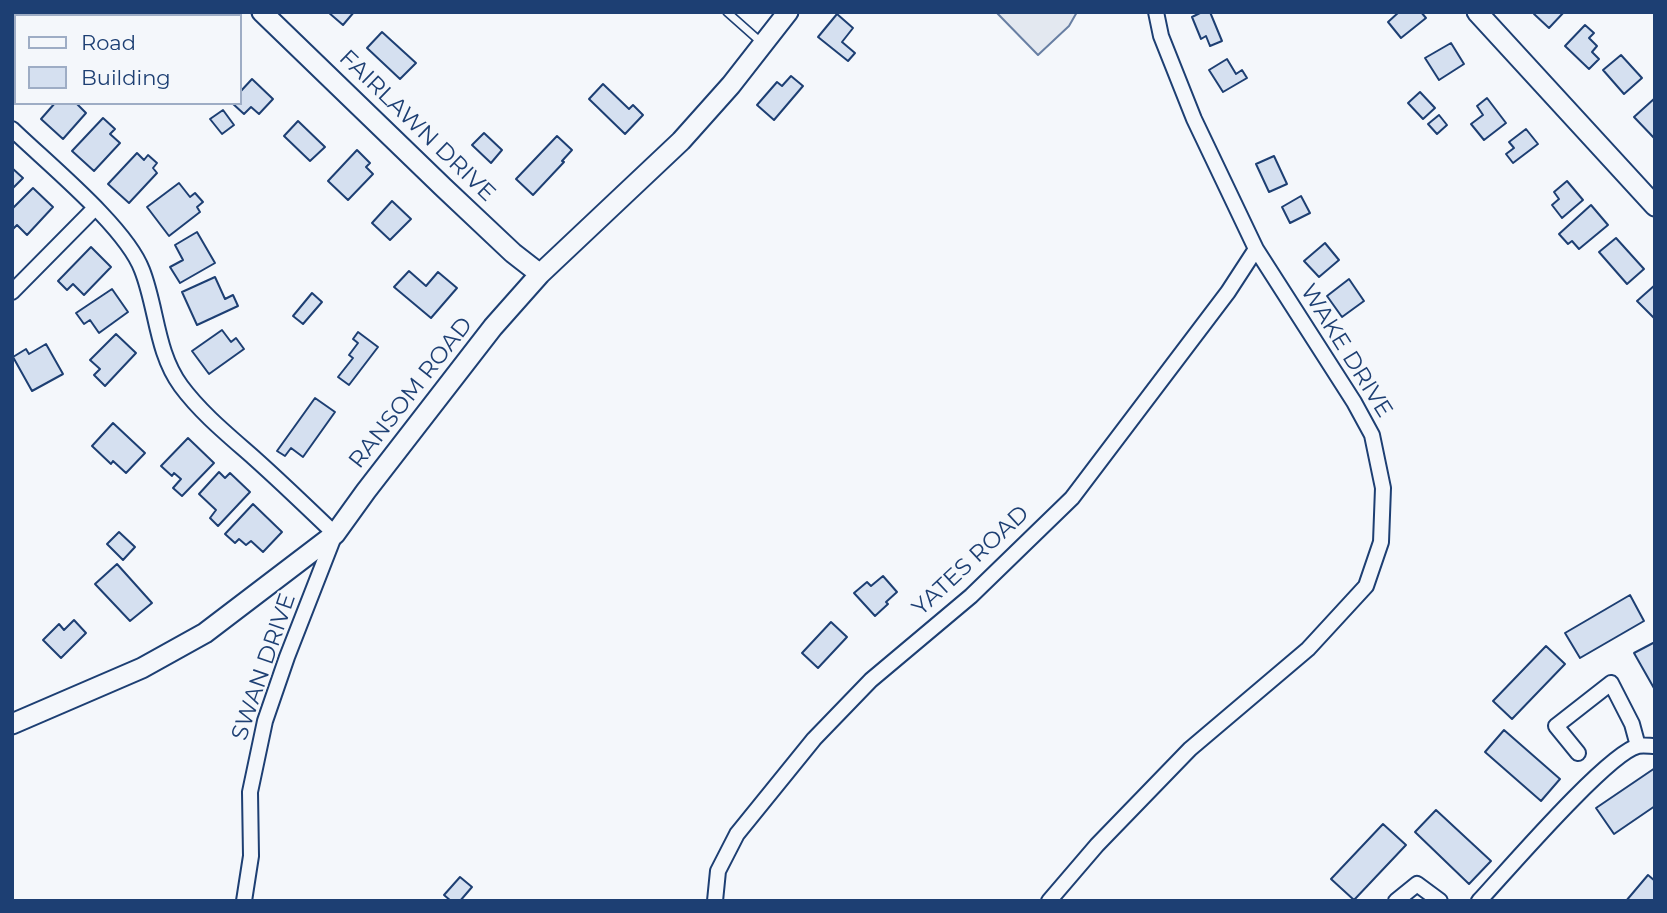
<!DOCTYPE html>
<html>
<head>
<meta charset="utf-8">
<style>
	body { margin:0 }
	#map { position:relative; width:1667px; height:913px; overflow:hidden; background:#f4f7fb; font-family:Montserrat,sans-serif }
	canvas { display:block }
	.frame { position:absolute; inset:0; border:14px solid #1d3f73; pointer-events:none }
	.legend { position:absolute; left:14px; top:14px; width:228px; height:91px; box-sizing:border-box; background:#f4f7fb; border:2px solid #9eadc5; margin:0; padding:9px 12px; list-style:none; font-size:21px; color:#1d3f73 }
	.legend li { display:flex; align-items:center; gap:14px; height:35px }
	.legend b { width:35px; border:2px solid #9eadc5 }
</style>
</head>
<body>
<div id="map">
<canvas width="1667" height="913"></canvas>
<div class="frame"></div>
<ul class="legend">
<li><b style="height:9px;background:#f4f7fb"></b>Road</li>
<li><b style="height:19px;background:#d5e0f0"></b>Building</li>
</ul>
</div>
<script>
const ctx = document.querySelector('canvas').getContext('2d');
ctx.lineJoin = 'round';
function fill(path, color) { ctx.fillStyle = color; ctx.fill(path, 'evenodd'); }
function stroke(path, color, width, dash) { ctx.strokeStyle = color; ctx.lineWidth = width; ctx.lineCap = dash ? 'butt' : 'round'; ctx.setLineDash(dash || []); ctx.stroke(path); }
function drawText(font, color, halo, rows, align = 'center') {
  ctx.font = font + ' Montserrat,sans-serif'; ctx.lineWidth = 5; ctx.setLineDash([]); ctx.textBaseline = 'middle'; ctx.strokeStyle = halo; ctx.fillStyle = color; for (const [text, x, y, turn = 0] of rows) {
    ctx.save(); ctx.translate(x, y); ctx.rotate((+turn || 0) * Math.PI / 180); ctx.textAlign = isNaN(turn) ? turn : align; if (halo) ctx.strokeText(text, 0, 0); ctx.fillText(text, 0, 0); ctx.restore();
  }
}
const parking = new Path2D(`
	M996,12H1077L1069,26L1038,55Z`);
fill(parking, '#e3e8f0');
stroke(parking, '#687fa3', 2);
const building = new Path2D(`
	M156,12H183L180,16H159Z
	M328,12H354L343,25Z
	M1202,12H1210L1222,41L1210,46L1206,36L1201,39L1192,17Z
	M1399,12H1421L1426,18L1401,38L1388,22Z
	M1536,12H1564L1549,28L1534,14Z
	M837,14L853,28L842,42L855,53L848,61L818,37Z
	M1585,25L1594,33L1589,38L1597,46L1592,52L1599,59L1589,69L1565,46Z
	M14,28L16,30V50L12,54Z
	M382,32L416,63L400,79L367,48Z
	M1451,43L1464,64L1439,80L1425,58Z
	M1621,55L1642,78L1624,94L1603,70Z
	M1227,59L1236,74L1242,70L1247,78L1223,92L1209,70Z
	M16,69V92L13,95L12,73Z
	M791,76L803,86L774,120L757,105L777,82L782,86Z
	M252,79L273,99L259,114L251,107L244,114L232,103H240V92Z
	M603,84L629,109L633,105L643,115L625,134L589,99Z
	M1420,92L1435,108L1423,119L1408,103Z
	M1487,98L1506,123L1484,140L1471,124L1483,115L1477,106Z
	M1655,98V139L1634,117Z
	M55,103H76L86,113L63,139L41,119Z
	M223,110L234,125L222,134L210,119Z
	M1439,115L1447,125L1437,134L1428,124Z
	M103,118L115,129L110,134L120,143L94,171L72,151Z
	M298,121L325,147L310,161L284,136Z
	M1526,129L1538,144L1513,163L1506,154L1514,148L1509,142Z
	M484,133L502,150L491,163L472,145Z
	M557,136L572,150L562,161L564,162L533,195L516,179Z
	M357,150L370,163L366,167L373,174L348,200L328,181Z
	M137,153L144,160L148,155L157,163L153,168L157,173L129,203L108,184Z
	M1274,156L1287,184L1269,192L1256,164Z
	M12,168L23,178L12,189Z
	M1567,181L1583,200L1562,218L1552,205L1559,199L1554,192Z
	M179,183L190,197L195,193L203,202L197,207L200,212L169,236L147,207Z
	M33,188L53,207L27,235L17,225L12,230V209Z
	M1301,196L1310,213L1290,223L1282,207Z
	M392,201L411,219L390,240L372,223Z
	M1591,205L1608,225L1579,249L1572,241L1568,244L1559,234Z
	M197,232L215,263L180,283L170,267L183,260L175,245Z
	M1616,238L1644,269L1627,284L1599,252Z
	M1325,243L1339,260L1319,277L1304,261Z
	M91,247L111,267L84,295L73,284L67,290L58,281Z
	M409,271L426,286L438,272L457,288L431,318L394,287Z
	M215,277L225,299L233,295L238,306L197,325L182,292Z
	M1349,279L1364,301L1342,317L1327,296Z
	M1655,285V319L1637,301Z
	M112,289L128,312L99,333L90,320L84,324L76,313Z
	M312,293L322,302L303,324L293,316Z
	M222,330L231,342L236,338L244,349L209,374L192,351Z
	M358,332L378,347L349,385L338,377L353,358L349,355L358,343L353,339Z
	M116,334L136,353L105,386L94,375L100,369L90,360Z
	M46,344L63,374L32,391L13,357L26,349L29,354Z
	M315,398L335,412L303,457L291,448L285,456L277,451Z
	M113,423L145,453L126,473L113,461L111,464L92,446Z
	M188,438L214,463L182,496L173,488L181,479L174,473L172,476L161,466Z
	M219,472L225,478L230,473L250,492L218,526L210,518L216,510L199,494Z
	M253,504L282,532L263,552L251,541L246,545L239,539L235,543L225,534Z
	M119,532L135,547L123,560L107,544Z
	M117,564L152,603L130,621L95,584Z
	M883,576L897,592L886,602L888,604L875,616L854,593L867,582L871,586Z
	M1630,595L1644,621L1580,658L1565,633Z
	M74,620L86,633L61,658L43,640L59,624L64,630Z
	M831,622L847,637L818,668L802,653Z
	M1655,642V690L1634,653Z
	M1546,646L1565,664L1512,719L1493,701Z
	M1504,730L1560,779L1541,801L1485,752Z
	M1655,768V806L1614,834L1596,808Z
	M1436,810L1491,861L1469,884L1415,832Z
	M1383,824L1406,845L1354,900L1331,879Z
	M1648,875L1655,881V901H1626Z
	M460,877L472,887L460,901H451L444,895Z`);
fill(building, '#d5e0f0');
stroke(building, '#1d3f73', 2);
const lane = new Path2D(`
	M727,12L763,44`);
const street = new Path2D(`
	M12,129C47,163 126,227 142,270C157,308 156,352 181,386C201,413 228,435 253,457C281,482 308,508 335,534L287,657L265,721L250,792L251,856L244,901
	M12,292L95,208
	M1578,753L1556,726L1611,683L1632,724L1638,746
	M715,901L718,871L737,834L814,739L871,680L971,596L1072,498L1228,292L1256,249
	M1049,901L1097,845L1190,749L1308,649L1366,586L1381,542L1383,488L1372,435L1354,402L1256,249L1194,119L1161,36L1156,12
	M1396,901L1417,884L1440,901
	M1479,901C1506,872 1608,753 1638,746C1643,745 1650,746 1655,746`);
const secondary = new Path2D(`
	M262,12L443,187L513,253L540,274
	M1477,12L1655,206
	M12,724L142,668L205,633L335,534L366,491L493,327L540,274L681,141L731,85L788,12`);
stroke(lane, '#1d3f73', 10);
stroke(street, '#1d3f73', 18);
stroke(secondary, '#1d3f73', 23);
stroke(lane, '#f4f7fb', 7);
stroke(street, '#f4f7fb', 14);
stroke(secondary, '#f4f7fb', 19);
drawText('23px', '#1d3f73', '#f4f7fb', [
	["FAIRLAWN DRIVE",417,126,44],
	["WAKE DRIVE",1346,351,58],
	["RANSOM ROAD",411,393,-52],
	["YATES ROAD",971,561,-43],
	["SWAN DRIVE",264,667,-71]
]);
</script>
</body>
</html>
